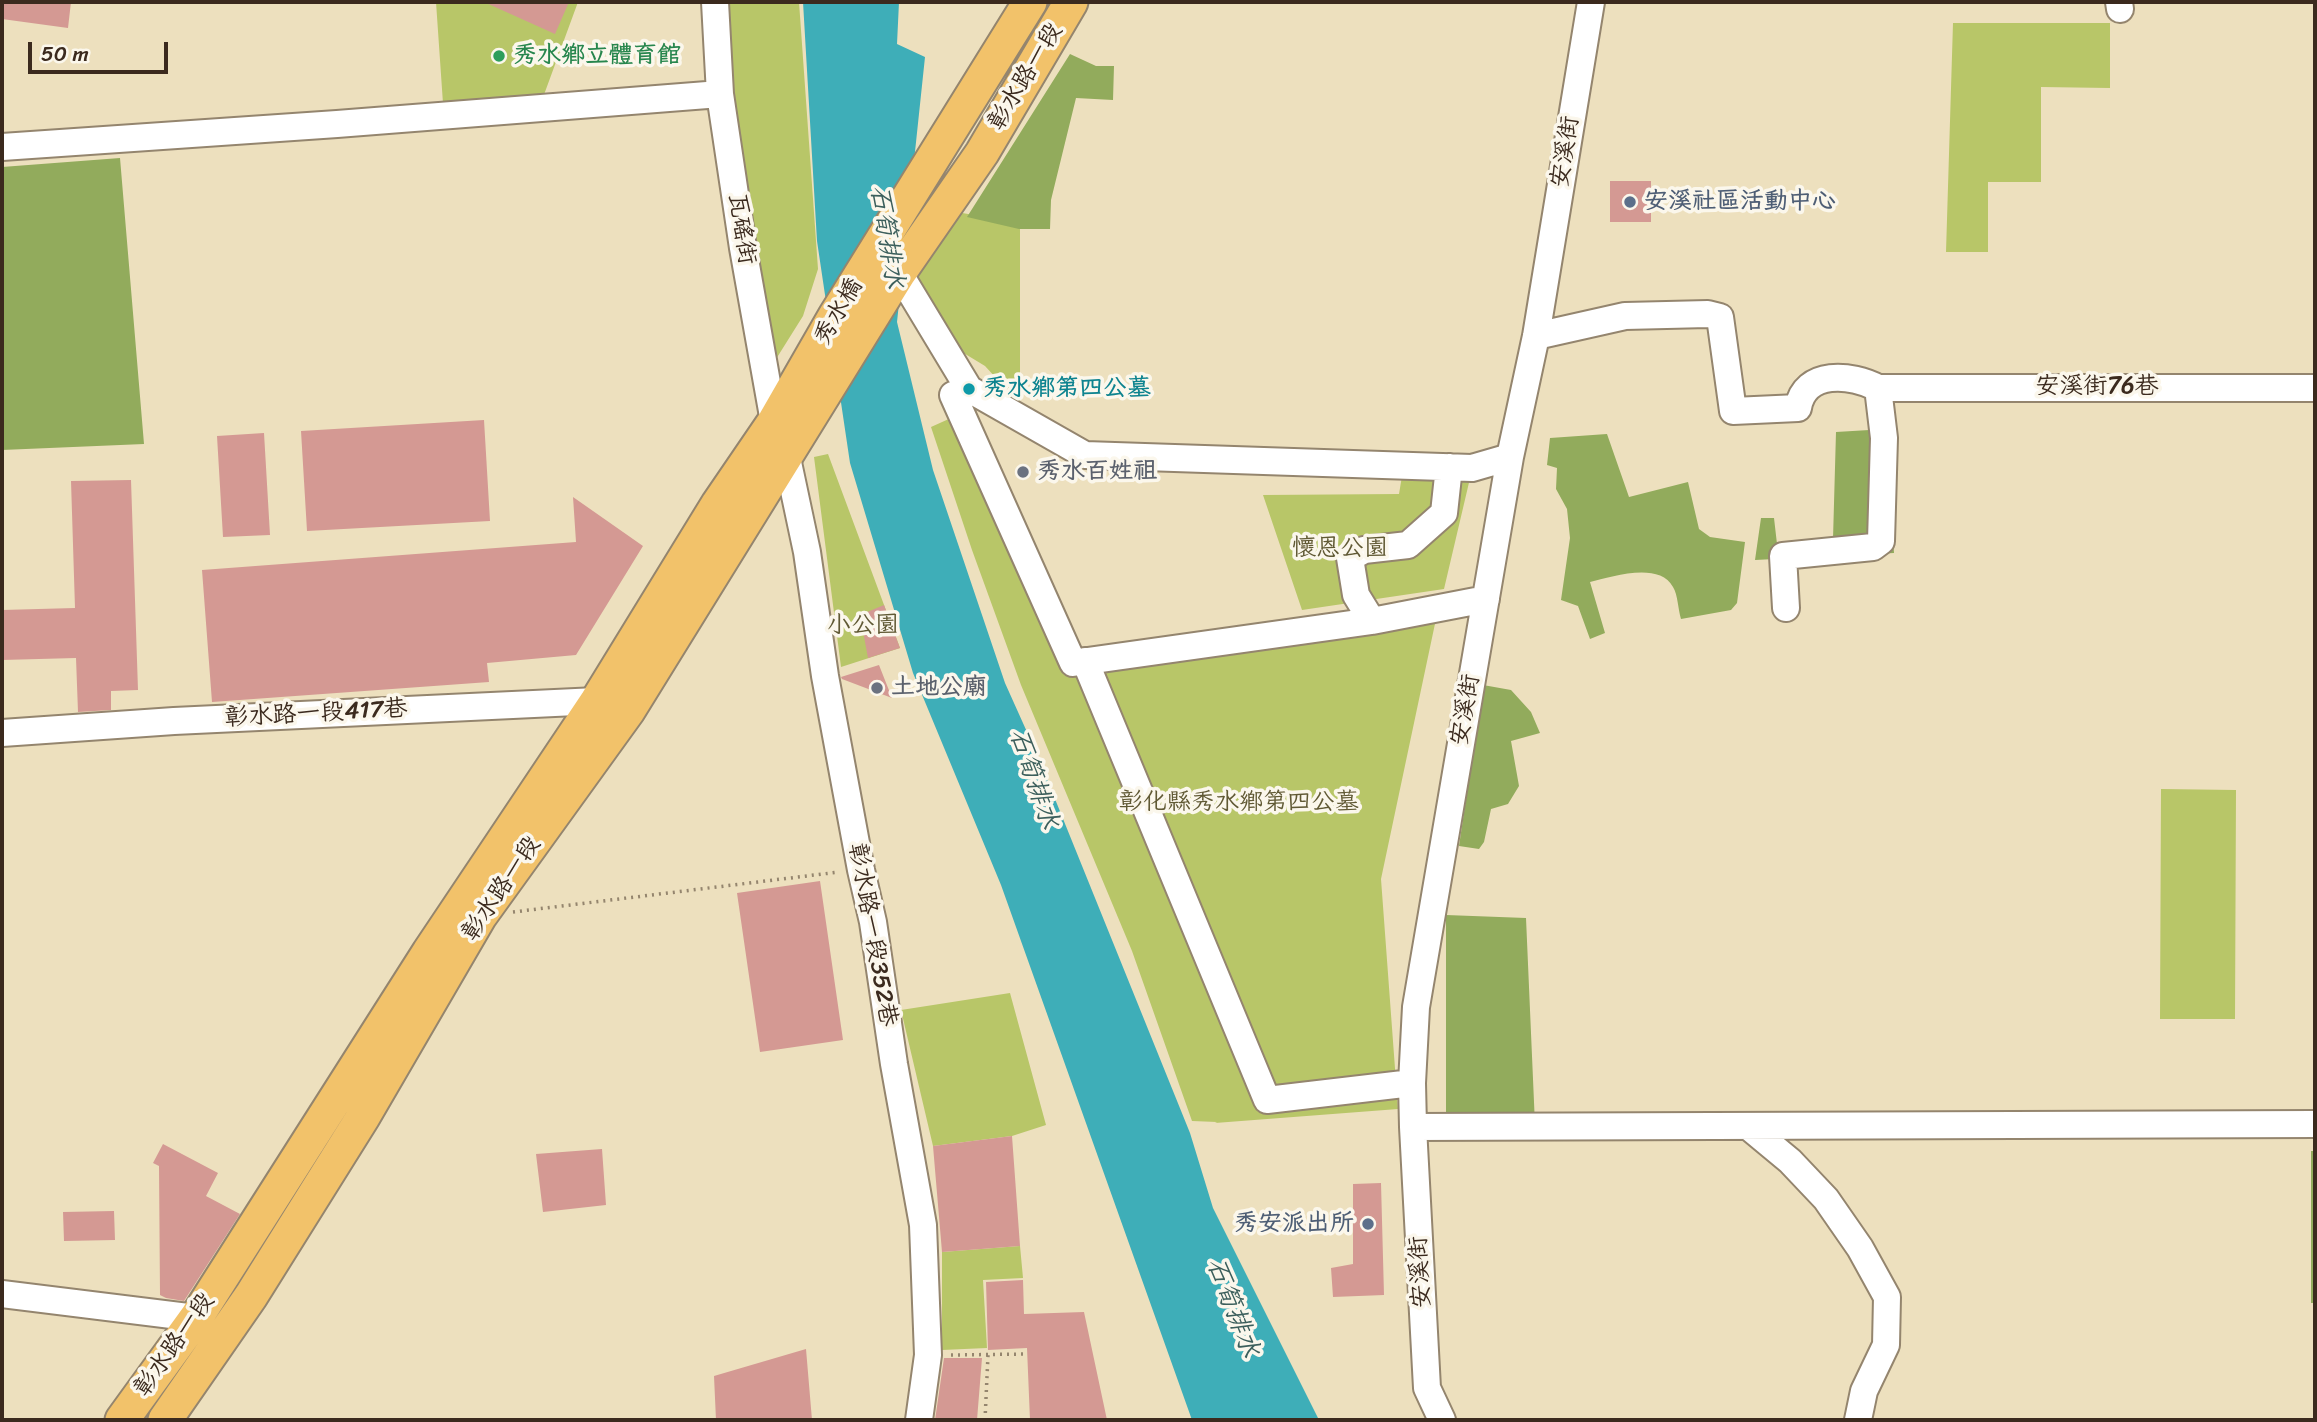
<!DOCTYPE html>
<html>
<head>
<meta charset="utf-8">
<style>
	body { margin:0 }
	#map { position:relative; width:2317px; height:1422px; overflow:hidden; background:#ede0be; font-family:Sriracha,sans-serif }
	canvas { display:block }
	.frame { position:absolute; inset:0; border:4px solid #3b2a1e; pointer-events:none }
	.scale { position:absolute; left:28px; top:42px; width:140px; height:32px; box-sizing:border-box; border:4px solid #3b2a1e; border-top:0; padding-left:9px; font-size:21px; line-height:24px; white-space:nowrap; color:#3b2a1e; -webkit-text-stroke:5px #fbf7ec; paint-order:stroke }
</style>
</head>
<body>
<div id="map">
<canvas width="2317" height="1422"></canvas>
<div class="frame"></div>
<div class="scale">50 m</div>
</div>
<script>
const ctx = document.querySelector('canvas').getContext('2d');
ctx.lineJoin = 'round';
function fill(path, color) { ctx.fillStyle = color; ctx.fill(path, 'evenodd'); }
function stroke(path, color, width, dash) { ctx.strokeStyle = color; ctx.lineWidth = width; ctx.lineCap = dash ? 'butt' : 'round'; ctx.setLineDash(dash || []); ctx.stroke(path); }
function drawText(font, color, halo, rows, align = 'center') {
  ctx.font = font + ' Sriracha,"LXGW WenKai TC",sans-serif'; ctx.lineWidth = 7; ctx.setLineDash([]); ctx.textBaseline = 'middle'; ctx.strokeStyle = halo; ctx.fillStyle = color; for (const [text, x, y, turn = 0] of rows) {
    ctx.save(); ctx.translate(x, y); ctx.rotate((+turn || 0) * Math.PI / 180); ctx.textAlign = isNaN(turn) ? turn : align; if (halo) ctx.strokeText(text, 0, 0); ctx.fillText(text, 0, 0); ctx.restore();
  }
}
fill(new Path2D(`
	M436,2H578L538,111L444,118Z
	M724,2H799L818,269L803,316L761,383Z
	M1953,23H2110V88L2041,87V182H1988V252H1946Z
	M945,210L1020,223V404L985,366L957,349L907,271Z
	M951,418L1068,671L1436,619L1381,879L1398,1109L1215,1123L1217,1122L1192,1121L1132,951L1021,685L972,550L931,427Z
	M828,454L900,648L841,667L814,457Z
	M1403,470L1471,474L1444,589L1302,610L1263,495L1399,494Z
	M2161,789L2236,790L2235,1019H2160Z
	M1010,993L1046,1125L1012,1136L933,1146L901,1010Z
	M1020,1246L1023,1278L983,1280L987,1348L942,1350V1252Z`), '#b8c668');
fill(new Path2D(`
	M1070,54L1096,66H1114L1113,100L1076,98L1051,200L1050,229H1019L967,217Z
	M120,158L144,444L2,450V167Z
	M1886,429L1894,553L1755,560L1761,518H1774L1777,544L1833,539L1836,432Z
	M1607,434L1629,497L1688,482L1699,529L1710,537L1745,542L1737,603L1731,610L1681,619C1678,610 1678,595 1673,587C1659,561 1611,577 1590,582L1605,633L1590,639L1578,606L1561,600L1570,538L1567,509L1556,489L1557,468L1547,465L1550,438Z
	M1483,685L1511,690L1531,712L1540,733L1511,741L1519,786L1508,804L1491,809L1484,842L1479,849L1459,846Z
	M1446,915L1526,918L1535,1125L1446,1124Z
	M2311,1151H2315V1303H2311Z`), '#92ab5c');
fill(new Path2D(`
	M803,2H899L897,44L925,57L897,322L933,470L1005,683L1036,752L1190,1133L1213,1208L1319,1420H1192L1001,885L913,673L850,463L817,241Z`), '#3eaeb8');
fill(new Path2D(`
	M2,2H71L68,28L2,19Z
	M484,2H569L555,34Z
	M1610,181H1651V222H1610Z
	M484,420L490,521L307,531L301,431Z
	M264,433L270,535L223,537L217,436Z
	M131,480L138,690L111,691V710L78,712L76,658L2,660V610L75,608L71,481Z
	M573,497L643,546L576,655L487,663L489,682L212,702L202,570L576,542Z
	M884,605L900,648L868,658L860,615Z
	M879,665L892,698L842,679L841,677Z
	M820,881L843,1040L760,1052L737,893Z
	M1012,1136L1020,1246L942,1252L933,1146Z
	M163,1144L218,1173L206,1196L240,1214L184,1301L166,1298L160,1295L159,1166L153,1163Z
	M602,1149L606,1205L543,1212L536,1154Z
	M1381,1183L1384,1295L1333,1297L1331,1268L1353,1264V1184Z
	M114,1211L115,1240L64,1241L63,1212Z
	M1023,1280L1024,1314L1084,1312L1107,1420H1030L1027,1348L988,1350L986,1282Z
	M806,1349L812,1420H716L714,1376Z
	M944,1358H982L977,1420H935Z`), '#d49993');
const minor = new Path2D(`
	M715,2L720,94L743,248L774,422L786,453L807,552L825,676L861,870L873,922L894,1064L923,1225L928,1355L919,1420
	M2119,2L2120,9
	M2,147L337,124L720,94
	M899,273L969,389L1085,455L1472,468L1510,457
	M1536,336L1625,316L1708,314L1720,317L1733,411L1798,408C1804,369 1852,374 1878,388H2315
	M969,389L953,395L1073,663L1372,621L1486,599
	M1786,608L1783,556L1873,547L1881,541L1884,438L1878,388
	M1372,621L1356,595L1350,558L1364,550L1408,545L1444,513L1449,467
	M1085,661L1267,1100L1412,1083
	M2,733L174,721L597,701L611,705
	M1413,1127L2315,1124
	M1749,1127L1790,1161L1826,1199L1860,1248L1887,1297L1886,1345L1864,1391L1858,1420
	M2,1294L196,1318
	M1442,1420L1427,1388L1413,1127L1412,1083L1416,1007L1510,457L1536,336L1591,2`);
const major = new Path2D(`
	M122,1420L196,1318L429,952L597,701L718,504L774,422L835,316L1030,2
	M165,1420L251,1296L363,1117L480,916L628,711L899,273L982,153L1071,2`);
stroke(minor, '#94856e', 30);
stroke(major, '#94856e', 37);
stroke(new Path2D(`
	M513,912L839,872
	M951,1355L1026,1354
	M985,1420L988,1355`), '#94856e', 3.5, [2, 5]);
stroke(minor, '#fff', 26);
stroke(major, '#f2c26a', 33);
for (const [x, y, r, color] of [
	[499,56,7,"#2e9e5b"],
	[1630,202,7,"#5c6f8a"],
	[969,389,7,"#0f9aa8"],
	[1023,472,7,"#6b7280"],
	[877,688,7,"#6b7280"],
	[1368,1224,7,"#5c6f8a"]
]) { const dot = new Path2D(); dot.arc(x, y, r, 0, 2 * Math.PI); ctx.fillStyle = color; ctx.fill(dot); stroke(dot, '#fbf7ec', 2.5); }
drawText('bold 24px', '#27864d', '#fbf7ec', [
	["秀水鄉立體育館",513,56]
], 'left');
drawText('24px', '#3b2a1e', '#fbf7ec', [
	["彰水路一段",1026,77,-59],
	["安溪街",1566,152,-81],
	["瓦磘街",741,229,81],
	["秀水橋",839,312,-60],
	["安溪街76巷",2097,387],
	["安溪街",1466,710,-80],
	["彰水路一段417巷",316,714,-3],
	["彰水路一段",502,889,-56],
	["彰水路一段352巷",872,935,80],
	["安溪街",1421,1272,-93],
	["彰水路一段",175,1345,-55]
]);
drawText('bold 24px', '#4e5e75', '#fbf7ec', [
	["安溪社區活動中心",1644,202],
	["秀安派出所",1354,1224,"right"]
], 'left');
drawText('bold 24px', '#0d838f', '#fbf7ec', [
	["秀水鄉第四公墓",983,389]
], 'left');
drawText('bold 24px', '#5b616d', '#fbf7ec', [
	["秀水百姓祖",1037,472],
	["土地公廟",891,688]
], 'left');
drawText('24px', '#605934', '#fbf7ec', [
	["懷恩公園",1340,549],
	["小公園",863,626],
	["彰化縣秀水鄉第四公墓",1239,803]
]);
drawText('italic 26px', '#3c5f5c', '#fbf7ec', [
	["石筍排水",886,237,81],
	["石筍排水",1033,779,71],
	["石筍排水",1232,1308,69]
]);
</script>
</body>
</html>
